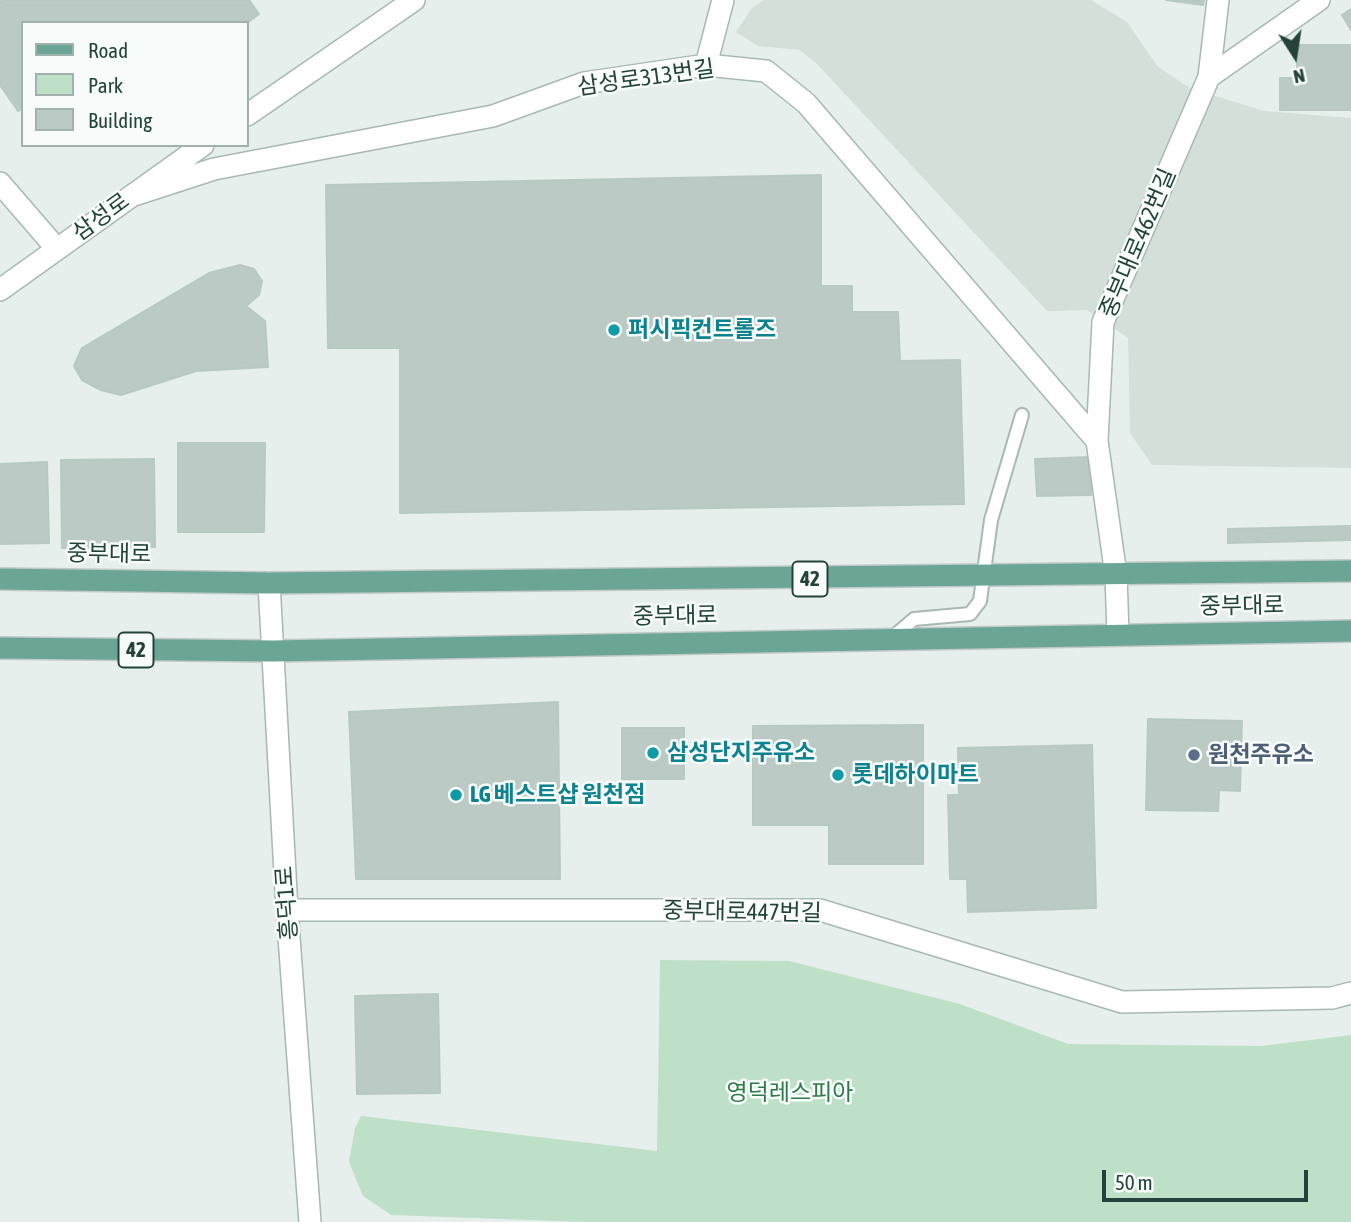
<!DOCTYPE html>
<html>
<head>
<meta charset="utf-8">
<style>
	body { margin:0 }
	#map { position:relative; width:1351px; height:1222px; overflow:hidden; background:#e6efeb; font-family:"Asap Condensed",sans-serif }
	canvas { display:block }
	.legend { position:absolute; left:21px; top:21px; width:228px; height:126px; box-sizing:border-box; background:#f7fbf9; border:2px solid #a3b1ad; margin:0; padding:9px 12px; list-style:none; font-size:21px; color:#24423a }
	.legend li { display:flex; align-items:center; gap:14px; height:35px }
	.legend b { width:35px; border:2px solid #a3b1ad }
	.north { position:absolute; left:1260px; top:21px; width:70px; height:70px; -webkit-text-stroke:5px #f7fbf9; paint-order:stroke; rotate:168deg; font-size:19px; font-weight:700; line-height:28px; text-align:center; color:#24423a }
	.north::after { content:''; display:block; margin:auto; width:24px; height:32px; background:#24423a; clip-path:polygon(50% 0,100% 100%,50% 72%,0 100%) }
	.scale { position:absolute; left:1102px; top:1170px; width:206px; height:32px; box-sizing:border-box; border:4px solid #24423a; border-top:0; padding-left:9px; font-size:21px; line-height:24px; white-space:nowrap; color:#24423a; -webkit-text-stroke:5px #f7fbf9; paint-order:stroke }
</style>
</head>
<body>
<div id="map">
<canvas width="1351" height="1222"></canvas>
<ul class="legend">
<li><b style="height:9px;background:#6aa596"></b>Road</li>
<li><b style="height:19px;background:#bfe0c8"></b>Park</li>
<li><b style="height:19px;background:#bbcac4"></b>Building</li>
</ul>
<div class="north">N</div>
<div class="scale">50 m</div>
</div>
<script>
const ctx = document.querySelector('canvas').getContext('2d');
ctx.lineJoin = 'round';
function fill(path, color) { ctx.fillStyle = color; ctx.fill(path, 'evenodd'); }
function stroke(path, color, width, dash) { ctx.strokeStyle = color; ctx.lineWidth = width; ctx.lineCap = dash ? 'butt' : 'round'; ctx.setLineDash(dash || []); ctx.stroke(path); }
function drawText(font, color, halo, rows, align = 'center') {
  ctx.font = font + ' "Asap Condensed","Noto Sans KR",sans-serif'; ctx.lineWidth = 5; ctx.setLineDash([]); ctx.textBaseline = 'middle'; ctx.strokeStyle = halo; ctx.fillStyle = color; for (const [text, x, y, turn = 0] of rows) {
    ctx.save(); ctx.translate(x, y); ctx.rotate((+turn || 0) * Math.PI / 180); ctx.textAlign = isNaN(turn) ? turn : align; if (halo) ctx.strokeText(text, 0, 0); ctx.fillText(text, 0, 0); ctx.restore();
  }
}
fill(new Path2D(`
	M764,0H1091L1127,22L1158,67L1190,88L1264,111L1351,118V468L1152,465L1130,433L1128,338L1087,310L1047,311L817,64L800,50L758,46L736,32L752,8Z`), '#d4dfda');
fill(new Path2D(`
	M660,960L789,961L960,1004L1068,1044L1261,1046L1351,1035V1222H585L391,1215L363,1196L349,1162L355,1128L361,1116L657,1151Z`), '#bfe0c8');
const building = new Path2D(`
	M3,0H249L259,14L247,23H23V108L18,111L0,85V2Z
	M1166,0H1204L1203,5Z
	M1351,9V30L1342,15Z
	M1297,45H1351V110H1280V78H1297Z
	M821,175V286H852V312H898L900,361L960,360L964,504L400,513V348H328L326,185Z
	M240,265L254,269L262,281L259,295L246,306L265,321L268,367L196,371L121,395L101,390L82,380L74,366L82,348L209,273Z
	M178,443H265L264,532H178Z
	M1090,457L1091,495L1037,496L1035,459Z
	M154,459L155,547L62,548L61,460Z
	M47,462L49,543L0,544V464Z
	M1351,526V540L1228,543V529Z
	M558,702L560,879H356L349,712Z
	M1148,719L1242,721L1240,791L1219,790L1218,811L1146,810Z
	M923,725V864H829V825H753V726Z
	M622,728H684V779H622Z
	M1092,745L1096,908L968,912L967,879H950L948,795H959L958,748Z
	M438,994L440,1093L357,1094L355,996Z`);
fill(building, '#bbcac4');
stroke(building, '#b8c9c2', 2);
const service = new Path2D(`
	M893,637L914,619L970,614L980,601L991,520L1022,415`);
const minor = new Path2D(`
	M706,65L723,0
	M1209,77L1218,0
	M0,183L57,249
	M137,194L214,169L493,116L584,83L706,65L766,71L806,103L1097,441
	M1118,634L1116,575L1097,441L1103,322L1209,77L1319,0
	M287,910H820L1122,1002L1332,998L1351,993`);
const tertiary = new Path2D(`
	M247,115L414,0
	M0,290L203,145
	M269,583L287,910L310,1222`);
const primary = new Path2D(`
	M0,579L269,583L1351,571
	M0,648L273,651L1351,631`);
stroke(service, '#a8b8b2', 16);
stroke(minor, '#a8b8b2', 24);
stroke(tertiary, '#a8b8b2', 24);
stroke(primary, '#c2cac8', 24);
stroke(service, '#fff', 12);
stroke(minor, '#fff', 21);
stroke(tertiary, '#fff', 21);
stroke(primary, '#6aa596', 21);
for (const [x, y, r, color] of [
	[614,330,7,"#0f9aa8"],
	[653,753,7,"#0f9aa8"],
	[1194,755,7,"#5c6f8a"],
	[838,775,7,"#0f9aa8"],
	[456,795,7,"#0f9aa8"]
]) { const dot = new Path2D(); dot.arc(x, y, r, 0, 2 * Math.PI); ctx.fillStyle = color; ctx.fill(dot); stroke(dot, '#f7fbf9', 2.5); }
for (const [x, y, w] of [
	[810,579,35],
	[136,650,35]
]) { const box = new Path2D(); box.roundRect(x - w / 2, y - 17.5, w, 35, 5); ctx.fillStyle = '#f7fbf9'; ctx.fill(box); stroke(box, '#24423a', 2); }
drawText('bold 21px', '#24423a', null, [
	["42",810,579],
	["42",136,650]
]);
drawText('23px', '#24423a', '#f7fbf9', [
	["삼성로313번길",646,78,-8],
	["삼성로",101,217,-36],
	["중부대로462번길",1138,243,-67],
	["중부대로",109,554,1],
	["중부대로",1242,606,-1],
	["중부대로",675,616,-1],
	["흥덕1로",287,903,-94],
	["중부대로447번길",742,912,1]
]);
drawText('bold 23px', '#0d838f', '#f7fbf9', [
	["퍼시픽컨트롤즈",628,330],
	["삼성단지주유소",667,753],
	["롯데하이마트",852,775],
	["LG 베스트샵 원천점",470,795]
], 'left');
drawText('bold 23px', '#4e5e75', '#f7fbf9', [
	["원천주유소",1208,755]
], 'left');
drawText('23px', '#2d7a4b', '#f7fbf9', [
	["영덕레스피아",790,1093]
]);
</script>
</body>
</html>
